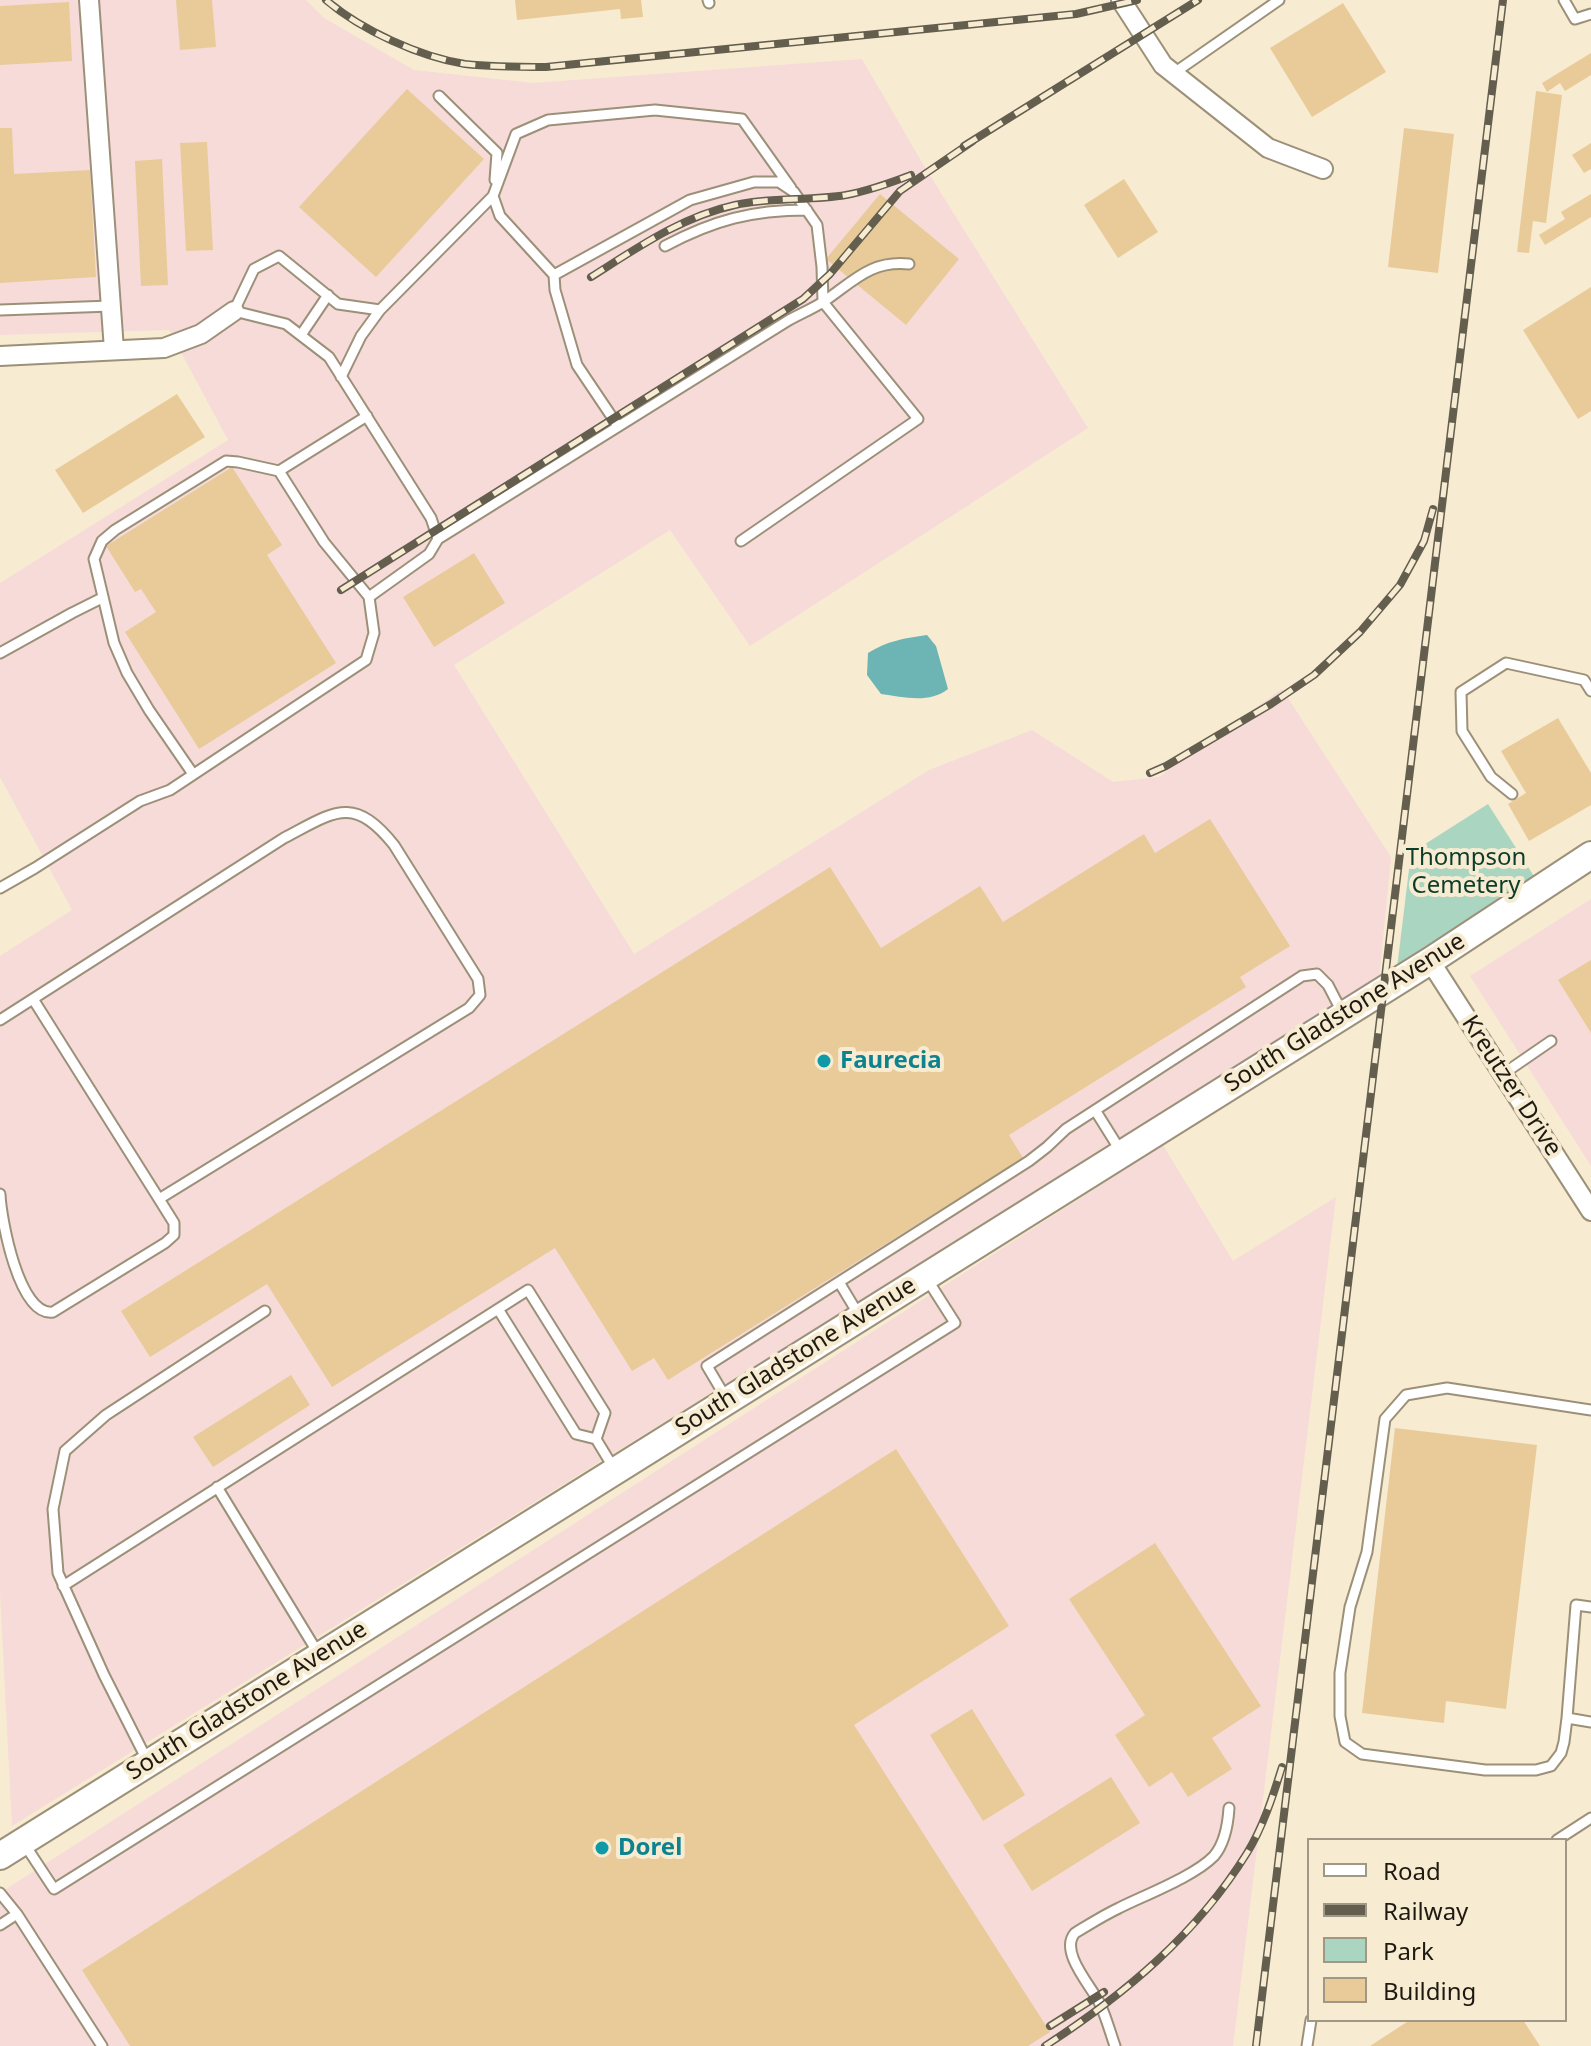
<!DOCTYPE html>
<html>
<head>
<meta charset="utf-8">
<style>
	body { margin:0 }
	#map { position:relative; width:1591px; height:2046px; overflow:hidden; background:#f7ebd1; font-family:"Noto Sans",sans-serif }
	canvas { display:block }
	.legend { position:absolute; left:1307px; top:1838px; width:260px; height:184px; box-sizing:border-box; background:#f7ebd1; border:2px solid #a09784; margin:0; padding:10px 14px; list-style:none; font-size:24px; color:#1e1a11 }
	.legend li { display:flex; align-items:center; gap:16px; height:40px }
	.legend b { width:40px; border:2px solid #a09784 }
</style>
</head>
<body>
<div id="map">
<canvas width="1591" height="2046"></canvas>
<ul class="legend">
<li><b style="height:10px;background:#fff"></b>Road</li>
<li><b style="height:10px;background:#645e4f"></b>Railway</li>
<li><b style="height:22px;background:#aad6c1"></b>Park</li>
<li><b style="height:22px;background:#e9cb9a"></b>Building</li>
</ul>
</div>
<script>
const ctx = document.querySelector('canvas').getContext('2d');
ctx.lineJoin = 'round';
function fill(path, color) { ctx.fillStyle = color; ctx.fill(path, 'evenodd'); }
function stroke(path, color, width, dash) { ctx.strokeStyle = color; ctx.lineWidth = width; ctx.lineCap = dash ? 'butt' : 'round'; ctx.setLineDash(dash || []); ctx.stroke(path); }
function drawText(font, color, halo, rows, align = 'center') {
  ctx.font = font + ' "Noto Sans",sans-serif'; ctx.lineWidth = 8; ctx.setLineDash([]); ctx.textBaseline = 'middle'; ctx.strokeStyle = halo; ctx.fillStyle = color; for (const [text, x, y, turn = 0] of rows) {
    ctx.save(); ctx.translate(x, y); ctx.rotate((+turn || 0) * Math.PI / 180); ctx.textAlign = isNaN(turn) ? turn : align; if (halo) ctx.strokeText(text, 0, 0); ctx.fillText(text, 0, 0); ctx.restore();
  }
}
fill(new Path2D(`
	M0,0H306L324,18L414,70L533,83L862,59L924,166L1088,428L750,646L670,530L454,665L634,954L929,770L1032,730L1113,782L1159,777L1282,689L1391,857L1379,979L12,1826L0,1592V956L72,910L0,777V583L228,440L169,330L0,335Z
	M1591,899V1166L1470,976Z
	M1163,1145L1233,1261L1336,1197L1233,2046H0V1893Z`), '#f6dbd9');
fill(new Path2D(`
	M1488,804L1537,881L1397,968L1411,853Z`), '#aad6c1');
fill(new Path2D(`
	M927,635L936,646L948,689C929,704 903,697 881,694L867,675L868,653C887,641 905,638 927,635Z`), '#6db4b4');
fill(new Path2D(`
	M176,0H212L216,47L180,50Z
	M515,0H641L643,17L621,19L620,9L517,20Z
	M69,2L72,61L0,65V6Z
	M1343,3L1386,72L1312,117L1270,48Z
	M1591,53V75L1565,91L1560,83L1547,92L1542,83Z
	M407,89L484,159L376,277L299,207Z
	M1536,91L1562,95L1546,223L1533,221L1529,253L1517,252Z
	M0,128H12L14,174L90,170L96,277L0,283Z
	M1404,128L1454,134L1438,273L1388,267Z
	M207,142L213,250L186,251L180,143Z
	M1591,143V169L1584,173L1572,155Z
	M162,159L168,285L141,286L135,161Z
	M1124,179L1158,232L1118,258L1084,205Z
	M880,194L959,259L906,325L826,259Z
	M1591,194V217L1545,245L1539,235L1565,219L1561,212Z
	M1591,287V411L1578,419L1523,330Z
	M177,394L205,437L83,513L55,470Z
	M232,467L282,545L267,555L336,663L199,749L125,632L156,612L141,589L135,592L106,546Z
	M474,553L505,603L434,647L403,597Z
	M1558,718L1591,773V805L1529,841L1508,804L1526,793L1501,751Z
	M1210,819L1290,946L1240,977L1246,987L1009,1135L1023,1158L668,1380L654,1358L632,1371L555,1248L332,1387L267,1284L150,1357L121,1311L830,867L881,948L980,886L1003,922L1144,834L1155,853Z
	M1591,960V1033L1558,980Z
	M291,1375L310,1405L213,1467L193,1437Z
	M1395,1428L1537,1445L1506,1709L1446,1701L1444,1723L1362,1713Z
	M896,1449L1009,1626L854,1725L1050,2032L1028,2046H130L82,1970Z
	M1155,1543L1261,1706L1212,1738L1232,1769L1188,1797L1172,1772L1149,1787L1115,1735L1145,1715L1069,1599Z
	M972,1709L1025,1795L983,1821L930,1735Z
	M1111,1777L1140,1823L1032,1891L1003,1845Z
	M1410,2020H1523L1540,2046H1370Z`), '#e9cb9a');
const lane = new Path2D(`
	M708,0L709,3
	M1564,0L1575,19L1591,14
	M1174,73L1279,0
	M439,96L497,153L495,180
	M493,196L516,134L548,120L655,110L742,119L791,188
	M665,246C714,220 752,210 807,210
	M554,275L690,200L754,182H779L794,192L817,225L822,267L823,302L918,419L741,541
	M0,310L111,306
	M301,335L328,295
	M341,377L361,336L380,310L493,196L500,216L554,275L555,290L577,365L618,426
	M279,471L324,542L369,597
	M438,539L789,320C800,314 812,309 823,302C853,282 870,260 909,264
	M0,653L72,613L102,598
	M193,774L149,710L127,673L114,643L94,559L102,541L115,530L226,461L238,462L279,471L367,416
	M1512,794L1491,777L1462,731L1461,692L1506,663L1584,680L1591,691
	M0,888L35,868L140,801L170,790L366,660L374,633L369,597L429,554L438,539L431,518L329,357L286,324L234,311L254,269L279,256L338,304L380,310
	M33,999L159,1199
	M0,1020L284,838C334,812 353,794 394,845L478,979L480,995L469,1008L159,1199L174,1223V1235L165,1243L53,1312C19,1317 1,1219 0,1194
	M1503,1074L1551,1041
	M1095,1110L1120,1150
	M839,1282L860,1317
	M498,1309L576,1434L596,1439
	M726,1398L707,1366L1029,1161L1047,1147L1066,1129L1302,976L1317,974L1328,985L1343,1014
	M217,1487L318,1653
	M63,1586L528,1290L605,1413L596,1439L613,1467
	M1591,1607L1576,1605L1567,1718L1591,1722
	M1567,1718L1564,1742L1561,1753L1551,1766L1536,1770H1485L1362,1754L1345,1742L1340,1716V1673L1350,1607L1367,1552L1385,1419L1406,1395L1447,1388L1591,1410
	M147,1760L104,1675L58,1573L53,1509L65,1451L106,1415L265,1311
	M1557,1840L1591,1818
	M25,1845L54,1889L955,1323L927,1279
	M0,1893L17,1914L102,2046
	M0,1925L17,1914
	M1115,2046C1110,2032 1106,2016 1099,2002C1090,1985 1059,1951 1075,1933C1090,1924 1104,1915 1119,1908C1145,1895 1195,1876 1214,1856C1225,1843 1228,1824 1229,1808
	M1307,2046L1311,2020`);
const street = new Path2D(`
	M89,0L114,350
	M1121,0L1163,65L1268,148L1323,169
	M0,356L164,348L201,334L234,311
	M1430,961L1591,1211`);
const secondary = new Path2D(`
	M0,1856L1430,961L1591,855`);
stroke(lane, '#9c9079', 13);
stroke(street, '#9c9079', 22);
stroke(secondary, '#9c9079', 30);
stroke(lane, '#fff', 9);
stroke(street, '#fff', 18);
stroke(secondary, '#fff', 26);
const rail = new Path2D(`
	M326,0C361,30 420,57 465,64C492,67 519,67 546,67L1076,14L1137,0
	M964,146L1198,0
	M591,277C637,248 681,217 735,205C771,197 810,201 846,195C868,191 890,183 911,175
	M341,590L803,299L830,274L900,191L973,141
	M1150,773L1166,766L1271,704L1314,675L1360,632L1400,585L1424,541L1433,509
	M1050,2026L1104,1992
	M1045,2046C1124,1995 1197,1934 1247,1853C1263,1827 1273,1796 1282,1767
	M1256,2046L1503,0`);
stroke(rail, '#645e4f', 8);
stroke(rail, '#f7ebd1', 5, [15]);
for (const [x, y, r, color] of [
	[824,1061,8,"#0f9aa8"],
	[602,1848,8,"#0f9aa8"]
]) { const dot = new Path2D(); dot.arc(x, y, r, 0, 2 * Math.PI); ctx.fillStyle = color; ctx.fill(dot); stroke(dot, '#f7ebd1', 3); }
drawText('24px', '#0b3d2b', '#f7ebd1', [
	["Thompson",1466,858],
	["Cemetery",1466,886]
]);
drawText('24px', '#1e1a11', '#f7ebd1', [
	["South Gladstone Avenue",1345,1013,-32],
	["Kreutzer Drive",1511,1086,57],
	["South Gladstone Avenue",796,1357,-32],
	["South Gladstone Avenue",247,1701,-32]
]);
drawText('bold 24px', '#0d838f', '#f7ebd1', [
	["Faurecia",840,1061],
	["Dorel",618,1848]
], 'left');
</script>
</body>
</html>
